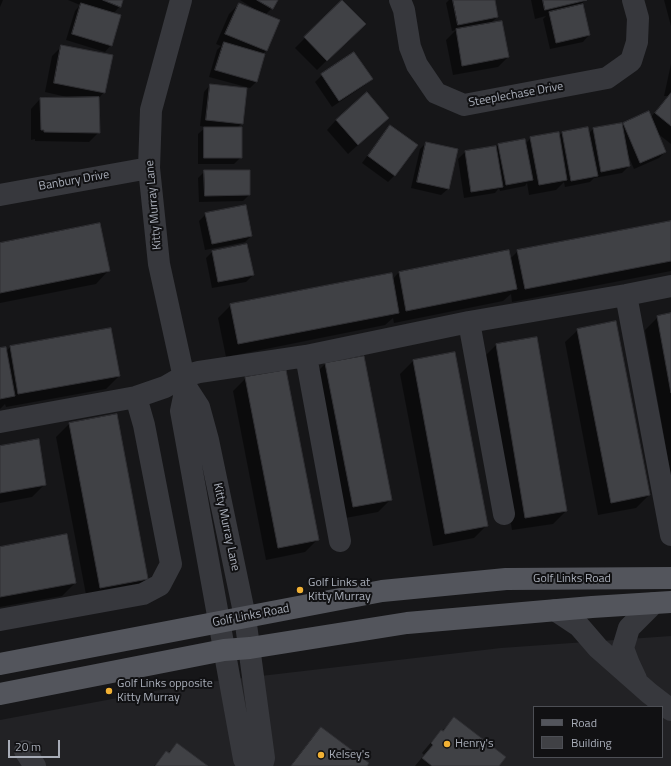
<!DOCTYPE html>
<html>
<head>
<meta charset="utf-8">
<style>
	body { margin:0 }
	#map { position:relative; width:671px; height:766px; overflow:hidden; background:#161618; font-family:"Titillium Web",sans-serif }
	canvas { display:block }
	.legend { position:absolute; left:533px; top:706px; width:130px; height:52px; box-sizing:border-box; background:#111113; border:1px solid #4d4f55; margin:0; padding:5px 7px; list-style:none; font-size:12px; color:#a8adb8 }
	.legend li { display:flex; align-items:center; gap:8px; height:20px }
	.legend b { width:20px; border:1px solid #4d4f55 }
	.scale { position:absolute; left:8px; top:740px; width:52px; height:18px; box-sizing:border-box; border:2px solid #a8adb8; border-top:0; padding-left:5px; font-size:12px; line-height:14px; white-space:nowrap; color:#a8adb8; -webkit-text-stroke:3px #111113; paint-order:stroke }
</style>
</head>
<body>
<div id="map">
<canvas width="671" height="766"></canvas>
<ul class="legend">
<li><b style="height:5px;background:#53555c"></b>Road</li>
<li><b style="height:11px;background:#404145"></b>Building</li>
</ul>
<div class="scale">20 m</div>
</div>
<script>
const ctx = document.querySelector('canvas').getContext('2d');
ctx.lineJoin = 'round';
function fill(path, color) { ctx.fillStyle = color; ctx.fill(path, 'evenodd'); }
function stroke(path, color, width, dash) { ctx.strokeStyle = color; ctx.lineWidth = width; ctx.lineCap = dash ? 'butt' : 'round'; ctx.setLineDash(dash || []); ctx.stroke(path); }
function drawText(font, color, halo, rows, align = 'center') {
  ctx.font = font + ' "Titillium Web",sans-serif'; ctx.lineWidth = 4; ctx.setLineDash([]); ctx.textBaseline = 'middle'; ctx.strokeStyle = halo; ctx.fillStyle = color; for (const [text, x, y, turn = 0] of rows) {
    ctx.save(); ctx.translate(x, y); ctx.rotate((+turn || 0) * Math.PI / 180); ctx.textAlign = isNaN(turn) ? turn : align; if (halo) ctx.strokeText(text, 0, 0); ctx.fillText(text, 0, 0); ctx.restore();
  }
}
fill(new Path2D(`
	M671,636V766H0V720L192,684L501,648ZM534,707H662V757H534Z`), '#222225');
fill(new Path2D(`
	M0,0H3L0,7Z
	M68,0H122L120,6L113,14L111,45L105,52L66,40L75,11L80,5Z
	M240,0H277L272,8L265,15L279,21L266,51L262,54L256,82L250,88L209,77L217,50L221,46L216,44L229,14L239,4L256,11V10Z
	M449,0H494L497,17L490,24L508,57L498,67L453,75L446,40L456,30L452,31L446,3Z
	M531,0H585L580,6L589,35L583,42L550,49L543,19L546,16L535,19Z
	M664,0H671V26Z
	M342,1L364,24L317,70L295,48Z
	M62,46L104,92L99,98V132L89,142L35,141V139L31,140V109L40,99L71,98L45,92L52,56Z
	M354,53L371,79L365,85L332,107L315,82L322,75Z
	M671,64V144L657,133L665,152L659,158L634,169L628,155L629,166L622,173L594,178L590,182L565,187L564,182L556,190L529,195L527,183L525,186L500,191L499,188L495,193L464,198L458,159L465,152L496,147L499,145L525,144L531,138L558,137L562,133L587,128L588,134L593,129L622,125L623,123L651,117L668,96H664Z
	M210,85L242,123L237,128L241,157L234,164H198V134L206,127L200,126L204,92Z
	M388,118L348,154L327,130L336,120Z
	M391,126L417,145L394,176L388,182L362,163L384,133Z
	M426,143L448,189L441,195L411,188L420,149Z
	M205,171L249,195L243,201L199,202L198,178Z
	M206,214L251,236L245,242L205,250L199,221Z
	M671,222V271L512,302L511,294L503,301L394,323L393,318L385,325L226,357L218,318L231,305L392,280L399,272L509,251L510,259L518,251Z
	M0,244L108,271L96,284L0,303Z
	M212,252L253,275L246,282L212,288L206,258Z
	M671,314V476L645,330L658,317Z
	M578,330L649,495L636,508L598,515L565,342Z
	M536,338L566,511L553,524L512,530L483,358L496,345Z
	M10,347L119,376L106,389L6,407L5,404L0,409V349L6,352Z
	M363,357L391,499L378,512L340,519L312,377L325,364Z
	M413,361L487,525L474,538L433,546L400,374Z
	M246,378L318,539L305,552L266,560L233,391Z
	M69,424L147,579L134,592L87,600L56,437Z
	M0,447L45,484L32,497L0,503Z
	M0,548L75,583L62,596L0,607Z
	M454,719L498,766H415L424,755L422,753L432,741Z
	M322,728L365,766H290L312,738Z
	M177,744L207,766H154L167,752L168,753Z`), '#0007');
const building = new Path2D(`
	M103,0H123L121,7Z
	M257,0H278L273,9Z
	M342,0L366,24L327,61L304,37Z
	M453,0H495L498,17L458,25Z
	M543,0H587L545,10Z
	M81,3L121,15L112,46L72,34Z
	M239,3L280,20L267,51L225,34Z
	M583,4L590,35L556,43L549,12Z
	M502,21L509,57L462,66L456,29Z
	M224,42L265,54L257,82L215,70Z
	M61,45L113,55L105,93L54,83Z
	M354,52L373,79L339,101L321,74Z
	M210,84L247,88L243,124L206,120Z
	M367,92L389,118L358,145L336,120Z
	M671,93V126L655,113Z
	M99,97L100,133L44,132V130H41L40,98Z
	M649,111L666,152L640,163L623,123Z
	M622,123L630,166L601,172L593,128Z
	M390,125L418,145L395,176L368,156Z
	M204,127H242V158H204Z
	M588,127L598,176L571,181L562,132Z
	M559,132L567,180L539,185L530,137Z
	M525,139L533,180L506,185L498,144Z
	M426,142L458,149L449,189L417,182Z
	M496,146L503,187L471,192L465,151Z
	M204,170H250V195L205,196Z
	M246,205L252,236L212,244L205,213Z
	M671,221V261L525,289L517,250Z
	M100,223L110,271L0,293V243Z
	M247,244L254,275L218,282L212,251Z
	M509,250L517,289L406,311L399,272Z
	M392,273L399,313L238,344L230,304Z
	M671,313V393L657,316Z
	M616,321L650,495L611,503L577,329Z
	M111,328L120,376L18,394L10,346Z
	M537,337L567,511L525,518L496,344Z
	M6,347L15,396L0,399V348Z
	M455,352L488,526L445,534L413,360Z
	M364,356L392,500L353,507L325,363Z
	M286,370L319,540L278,548L245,377Z
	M117,414L148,579L100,588L69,423Z
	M39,439L46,485L0,493V446Z
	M67,534L76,583L0,597V547Z
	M454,717L506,757L499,766H432L422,758L433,745L431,743L441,730L443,731Z
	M321,727L369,763L367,766H291Z
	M177,743L208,766H155L166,751L169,753Z`);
fill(building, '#404145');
stroke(building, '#303034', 1);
stroke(new Path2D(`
	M181,0L151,110L149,168L159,264L186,387L181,411L244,759L248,766
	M400,0L404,10L410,47L417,65L436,93L464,105L607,78L631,61L637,42L638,18L633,0
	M0,195L149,168
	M626,295L671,535
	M469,322L504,514
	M306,356L340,541
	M186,387L199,407L208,440L245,617L264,758L262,766
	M0,422L136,397L165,387L184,376L199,372L306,356L469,322L626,295L671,286
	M555,610L579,626L598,648L649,693L671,710
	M0,620L143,594L160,585L171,564L144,425L136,397
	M636,679L629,664L623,648L629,628L654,603
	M25,751L35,766`), '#37383d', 22);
stroke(new Path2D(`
	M0,664L382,591L506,579L671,578
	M0,694L224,650L250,648L407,623L592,607L671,602`), '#53555c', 22);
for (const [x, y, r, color] of [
	[300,590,4,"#f2b134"],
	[109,691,4,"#f2b134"],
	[447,744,4,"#f2b134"],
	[321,755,4,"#f2b134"]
]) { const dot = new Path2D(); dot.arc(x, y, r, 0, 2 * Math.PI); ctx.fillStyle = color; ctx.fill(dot); stroke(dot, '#111113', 1.5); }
drawText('12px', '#a8adb8', '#111113', [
	["Steeplechase Drive",516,95,-10],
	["Banbury Drive",74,181,-10],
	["Kitty Murray Lane",154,205,-95],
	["Kitty Murray Lane",226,527,78],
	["Golf Links Road",572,579],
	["Golf Links Road",251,616,-11]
]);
drawText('12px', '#a8adb8', '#111113', [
	["Golf Links at",308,583],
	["Kitty Murray",308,597],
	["Golf Links opposite",117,684],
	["Kitty Murray",117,698],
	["Henry's",455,744],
	["Kelsey's",329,755]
], 'left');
</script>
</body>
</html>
